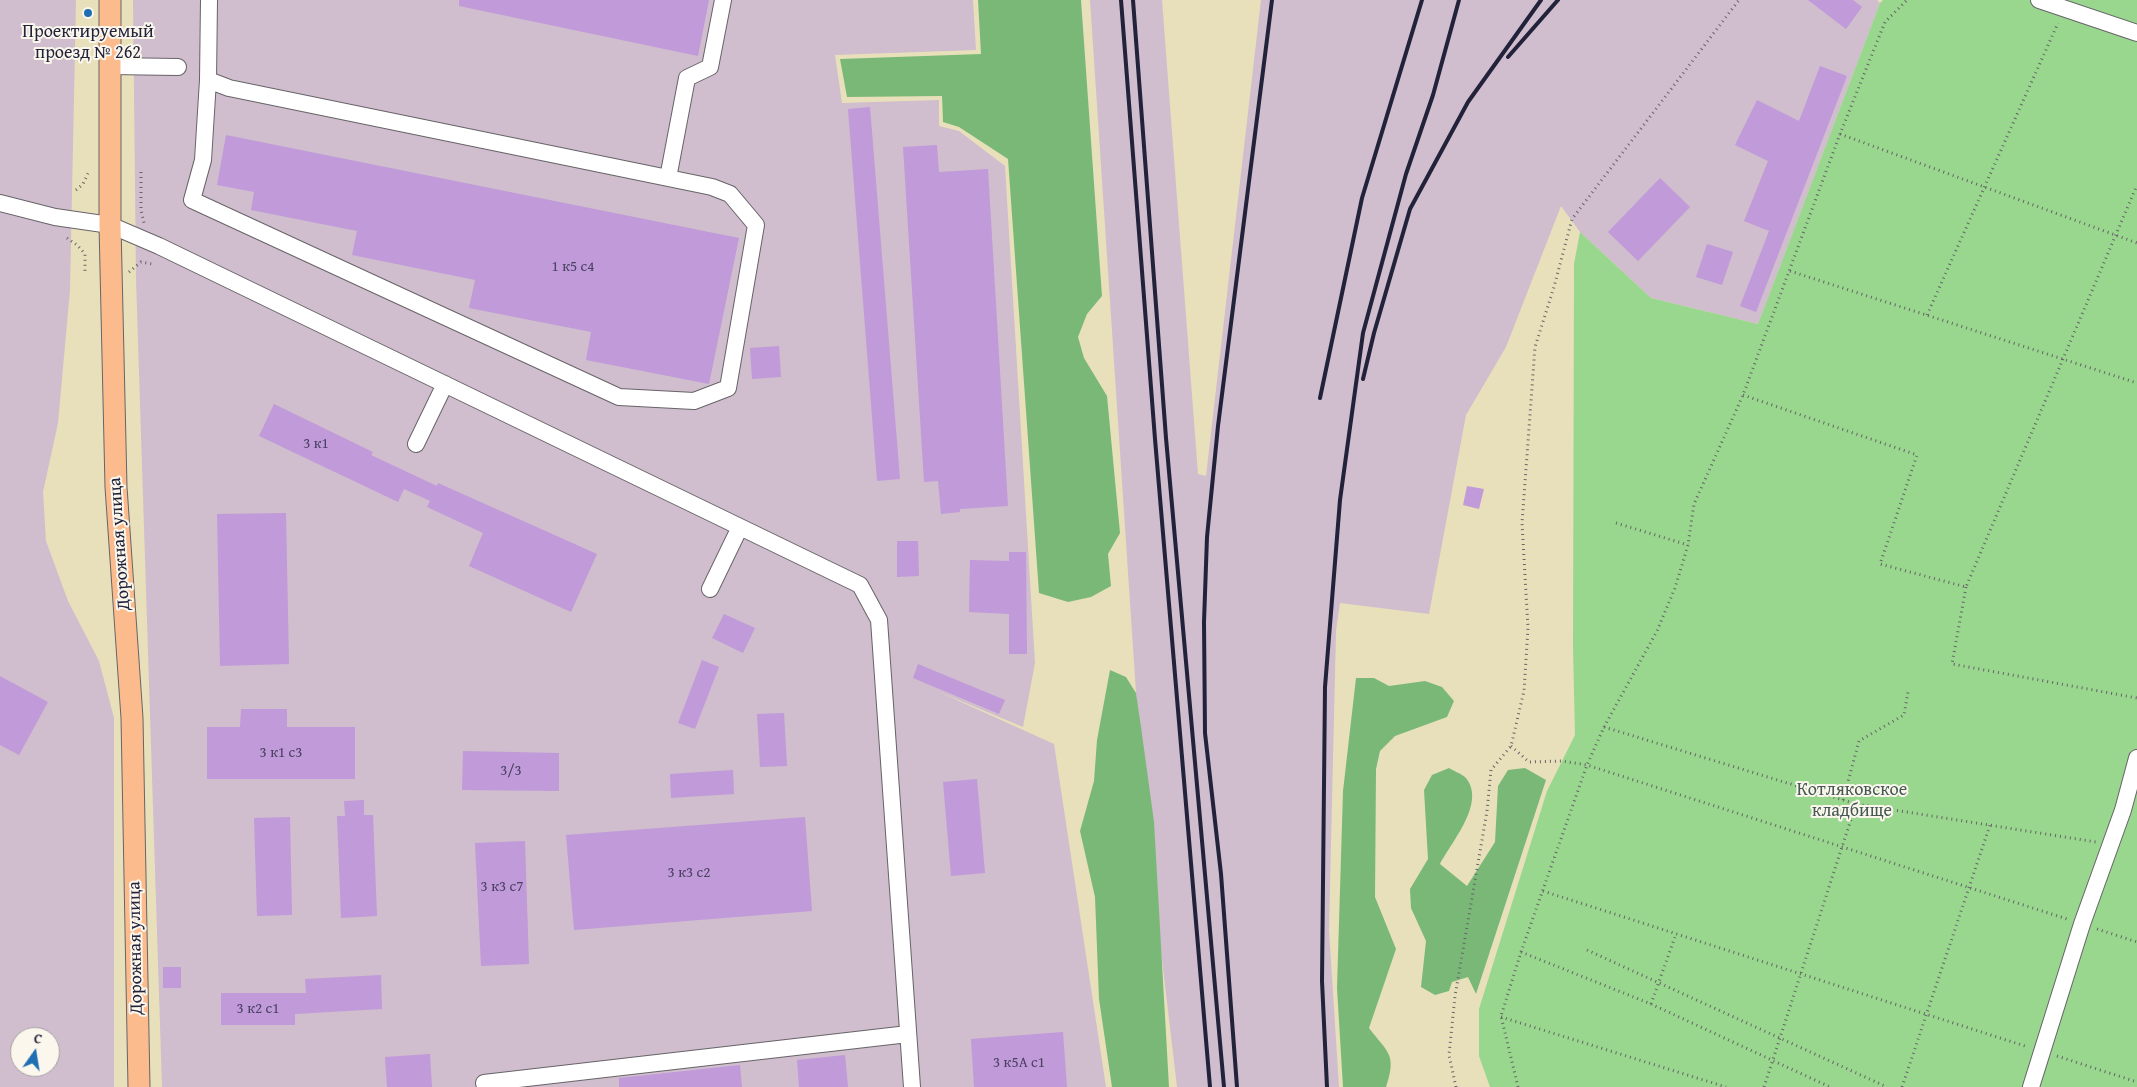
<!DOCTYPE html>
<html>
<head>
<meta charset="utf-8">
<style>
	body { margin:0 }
	#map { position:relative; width:2137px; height:1087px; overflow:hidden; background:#e8e0bb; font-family:"Gentium Book Plus",serif }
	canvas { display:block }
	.north { position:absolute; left:10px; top:1027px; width:50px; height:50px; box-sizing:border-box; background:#fbf7ec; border:1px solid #a4a2a5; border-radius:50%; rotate:13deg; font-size:14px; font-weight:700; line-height:20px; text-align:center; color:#22223b }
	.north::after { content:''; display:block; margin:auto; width:18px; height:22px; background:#1f6fb2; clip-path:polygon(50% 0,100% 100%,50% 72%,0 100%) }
</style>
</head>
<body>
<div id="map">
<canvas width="2137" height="1087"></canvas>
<div class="north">С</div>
</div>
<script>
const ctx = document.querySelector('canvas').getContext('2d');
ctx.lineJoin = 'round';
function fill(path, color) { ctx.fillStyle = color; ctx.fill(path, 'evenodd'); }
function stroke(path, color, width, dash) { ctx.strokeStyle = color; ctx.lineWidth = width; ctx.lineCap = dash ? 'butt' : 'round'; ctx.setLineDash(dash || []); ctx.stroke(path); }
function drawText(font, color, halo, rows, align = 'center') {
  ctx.font = font + ' "Gentium Book Plus",serif'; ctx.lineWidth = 4; ctx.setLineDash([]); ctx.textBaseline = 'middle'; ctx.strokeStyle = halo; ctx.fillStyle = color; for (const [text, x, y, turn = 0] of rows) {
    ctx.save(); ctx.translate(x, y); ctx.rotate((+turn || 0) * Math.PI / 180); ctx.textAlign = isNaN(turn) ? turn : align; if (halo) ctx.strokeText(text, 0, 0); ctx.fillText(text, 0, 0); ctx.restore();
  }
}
fill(new Path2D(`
	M0,0H76L70,290L58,423L43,492L46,541L68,601L99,661L114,718V1087H0ZM20,1037H50V1067H20Z
	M133,0H973L976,50L835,55L842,103L939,100V126L959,131L1005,166L1035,663L1023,727L937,691L1054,744L1106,1087H162L136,279Z
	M1090,0H1162L1198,474L1206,476L1261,0H1877L1880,3L1758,324L1651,298L1580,232L1561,206L1506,347L1466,415L1429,614L1340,603L1336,631L1329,930L1339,1087H1177L1143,798Z`), '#d0bdce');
fill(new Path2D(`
	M1883,0H2137V1087H1490L1479,1056V1009L1547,791L1575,735L1573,647L1574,264L1580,232L1651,298L1758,324L1880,3Z`), '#98d78d');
fill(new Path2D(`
	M978,0H1081L1102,296L1087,314L1078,337L1084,358L1107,396L1120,533L1108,554L1111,586L1091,597L1068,602L1039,593L1008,159L959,127L943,122L942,96L847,97L840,59L981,54Z
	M1110,670L1126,677L1136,693L1141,727L1154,822L1169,1087H1112L1099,999L1095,897L1080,831L1094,781L1097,740Z
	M1356,678H1374L1389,686L1425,681L1442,687L1454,701L1447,717L1395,736L1380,751L1376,769L1375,897L1396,949L1369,1028C1388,1053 1397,1054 1386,1087H1343L1337,988L1343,791Z
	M1449,768C1454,771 1462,774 1466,778C1486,803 1452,841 1440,864L1467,886L1495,842L1498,786L1508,770L1525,768L1546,780L1476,994L1468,977L1452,982L1449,991L1435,995L1421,987L1426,941L1411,908L1410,889L1428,859L1424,790L1432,775Z`), '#7ab878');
fill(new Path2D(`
	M459,0H709L698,56L459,6Z
	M1808,0H1853L1862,7L1846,29Z
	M1820,66L1847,76L1756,312L1740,306L1769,231L1744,221L1768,161L1735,145L1757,100L1799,121Z
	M870,107L900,479L877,481L848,109Z
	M226,135L739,238L709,384L586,360L591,332L469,308L475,280L352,255L357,231L251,210L254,192L217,185Z
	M937,145L939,172L988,169L1008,506L960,509V512L941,514L938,481L924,482L903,147Z
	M1660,178L1690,207L1638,261L1608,232Z
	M1707,244L1733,252L1722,285L1696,277Z
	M779,346L781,377L752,379L750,348Z
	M274,404L373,452L371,455L437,486L438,483L597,554L571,612L469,566L483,533L427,507L430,501L404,489L398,502L259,436Z
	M1467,486L1484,489L1479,509L1463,505Z
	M286,513L289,664L220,666L217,514Z
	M897,541H918L919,576L897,577Z
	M1009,552H1026L1027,654H1009V614L969,612L970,560L1009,561Z
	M724,614L755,628L743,653L712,638Z
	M702,660L719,667L695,729L678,723Z
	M918,664L1005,700L999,714L913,678Z
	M0,676L48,702L19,755L0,745Z
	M241,709H287V727H355V779H207V727H240Z
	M784,713L787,766L760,767L757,714Z
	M463,751L559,753V791L462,790Z
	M733,770L734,794L671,798L670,774Z
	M977,779L985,873L951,876L943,782Z
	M364,800V815H373L377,916L341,918L337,816H345L344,801Z
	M290,817L292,915L257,916L254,818Z
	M805,817L812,911L574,930L566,835Z
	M525,841L529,964L481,966L475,843Z
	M163,967H181V988H163Z
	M381,975L382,1009L295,1014V1025H221V993H306L305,979Z
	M1063,1032L1067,1087H974L971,1039Z
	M430,1054L432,1087H387L385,1057Z
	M845,1055L848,1087H799L797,1060Z
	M740,1065L742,1087H619V1078Z`), '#c09ad9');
const minor = new Path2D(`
	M2039,0L2137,33
	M110,66L178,67
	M208,80L229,88L712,187L730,194L756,225L728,388L694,401L619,397L192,200L203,160L208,80L209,0
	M668,178L687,78L710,67L723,0
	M0,203L55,217L110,225L159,246L860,585L879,620L912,1087
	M416,444L445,384
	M710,589L740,527
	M484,1083L908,1034
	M2031,1087L2082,924L2123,810L2137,758`);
const major = new Path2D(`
	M110,0V225L116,487L132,718L139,1087`);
stroke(minor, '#676468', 18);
stroke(major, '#676468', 23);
stroke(new Path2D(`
	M1840,134L2137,243
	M141,172V210L144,223
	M76,190L83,184L89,171
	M67,238L77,245L85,254V272
	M1790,271L2137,383
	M129,272L141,262L152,264
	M1927,315L2058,23
	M1743,395L1917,455L1880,564L1966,587L2137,185
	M1616,523L1688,545
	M1966,587L1952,664L2137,698
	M1604,727L1856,804L2096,842
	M1511,746L1529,762L1562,761L1587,765L2067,919
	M1843,800L1859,741L1904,715L1908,692
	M1543,891L2028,1047
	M2097,929L2137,942
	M1587,950L1887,1087
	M1521,952L1651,1004L1830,1087
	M1651,1004L1676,934
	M1501,1017L1726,1087
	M2057,1056L2137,1082
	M1456,1087L1449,1055L1455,996L1487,811L1491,770L1511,746L1524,691L1528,628L1522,523L1535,347L1554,287L1572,219L1739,0
	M1518,1087L1501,1016L1521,952L1587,765L1604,727L1657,631L1675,588L1688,545L1694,504L1743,395L1840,134L1885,22L1907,0
	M1764,1087L1856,804
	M1902,1087L1990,825`), '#676468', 3, [1, 4]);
stroke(minor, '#fff', 16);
stroke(major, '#fbbb8d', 21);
stroke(new Path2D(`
	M1121,0L1155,439L1210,1087
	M1133,0L1166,438L1224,1087
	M1508,57L1558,0
	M1363,379L1374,333L1410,209L1468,102L1541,0
	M1320,398L1362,198L1422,0
	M1237,1087L1221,874L1205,733L1204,622L1207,537L1218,426L1272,0
	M1327,1087L1322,981L1325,687L1340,500L1363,333L1406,174L1433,95L1459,0`), '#22223b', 4);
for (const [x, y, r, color] of [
	[88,13,5,"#1f6fb2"]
]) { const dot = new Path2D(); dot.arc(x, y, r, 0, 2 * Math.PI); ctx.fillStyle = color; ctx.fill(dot); stroke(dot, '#fbf7ec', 2); }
drawText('15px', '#4a4062', null, [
	["1 к5 с4",573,267],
	["3 к1",316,444],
	["3 к1 с3",281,753],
	["3/3",511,771],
	["3 к3 с2",689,873],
	["3 к3 с7",502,887],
	["3 к2 с1",258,1009],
	["3 к5А с1",1019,1063]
]);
drawText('18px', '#22223b', '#fbf7ec', [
	["Проектируемый",88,32],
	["проезд № 262",88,53]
]);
drawText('18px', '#22223b', '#fbf7ec', [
	["Дорожная улица",120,544,-94],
	["Дорожная улица",136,948,-91]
]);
drawText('18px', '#455854', '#fbf7ec', [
	["Котляковское",1852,790],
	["кладбище",1852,811]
]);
</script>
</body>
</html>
